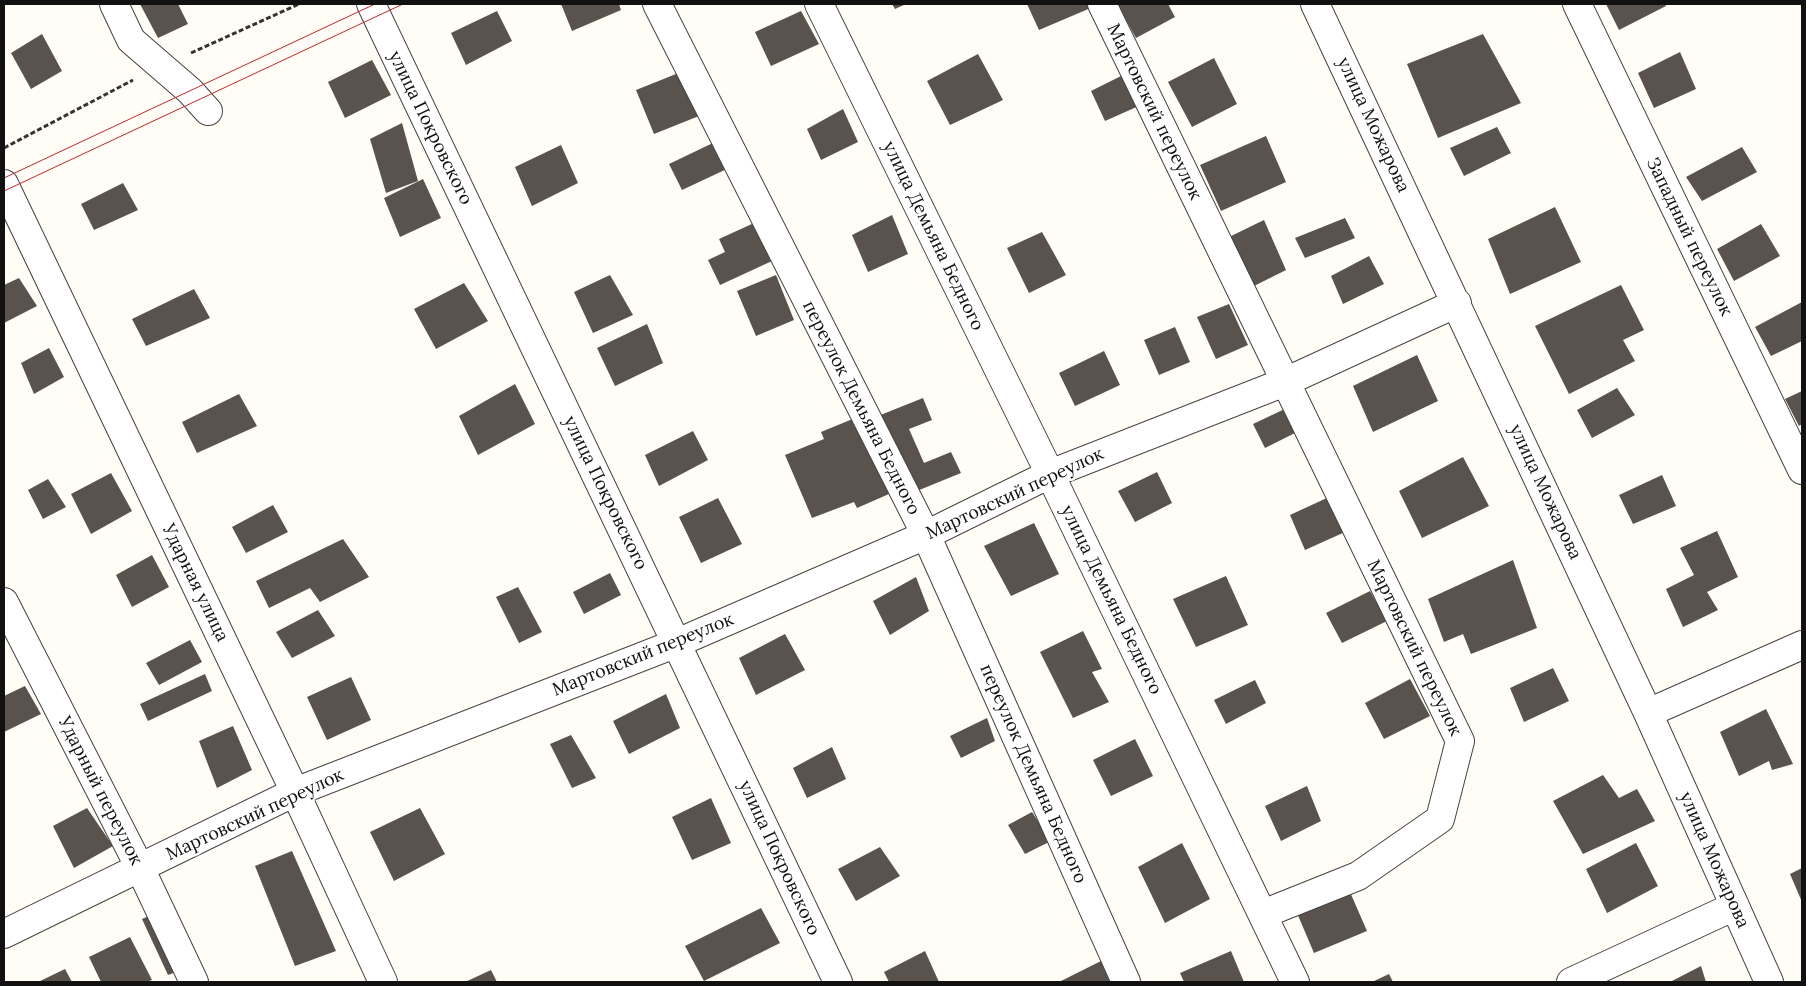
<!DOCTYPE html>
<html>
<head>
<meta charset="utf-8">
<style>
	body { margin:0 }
	#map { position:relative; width:1806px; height:986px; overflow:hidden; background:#fffdf5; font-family:Lora,serif }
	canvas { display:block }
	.frame { position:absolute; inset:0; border:5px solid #111; pointer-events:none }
</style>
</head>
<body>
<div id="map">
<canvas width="1806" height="986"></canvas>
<div class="frame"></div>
</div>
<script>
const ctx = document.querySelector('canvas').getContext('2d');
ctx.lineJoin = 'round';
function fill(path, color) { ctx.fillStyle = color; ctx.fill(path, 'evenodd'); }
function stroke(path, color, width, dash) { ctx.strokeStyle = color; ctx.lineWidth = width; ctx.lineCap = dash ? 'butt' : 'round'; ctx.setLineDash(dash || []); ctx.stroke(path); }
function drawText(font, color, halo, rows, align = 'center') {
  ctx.font = font + ' Lora,serif'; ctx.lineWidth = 5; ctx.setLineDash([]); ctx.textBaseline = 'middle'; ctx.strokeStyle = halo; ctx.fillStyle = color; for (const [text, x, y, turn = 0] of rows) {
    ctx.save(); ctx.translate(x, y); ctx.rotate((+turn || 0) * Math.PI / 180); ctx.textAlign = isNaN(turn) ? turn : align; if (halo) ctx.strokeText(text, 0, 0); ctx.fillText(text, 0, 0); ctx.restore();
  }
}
fill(new Path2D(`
	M140,4H178L188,24L158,38Z
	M561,4H619L621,10L572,31Z
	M892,4H906L895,9Z
	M1027,4H1091L1093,7L1039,30Z
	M1117,4H1168L1175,17L1136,38Z
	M1606,4H1665L1666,6L1619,30Z
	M497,11L512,41L466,65L451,33Z
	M801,11L819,44L771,66L755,32Z
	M42,34L62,71L31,89L11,53Z
	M1483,34L1521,103L1438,138L1407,64Z
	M1680,52L1696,89L1654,108L1638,73Z
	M978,54L1003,100L950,125L927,81Z
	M1214,58L1237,104L1192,127L1168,82Z
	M372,60L391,95L345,118L328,82Z
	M681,72L699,116L654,134L636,90Z
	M1125,74L1141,105L1105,121L1091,91Z
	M843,109L858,142L821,160L807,129Z
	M402,123L418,181L386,193L370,139Z
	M1497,127L1511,153L1464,176L1450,148Z
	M1266,136L1286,182L1221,211L1200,165Z
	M717,141L729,168L682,190L669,164Z
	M561,145L578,183L532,206L515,167Z
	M1742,147L1757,172L1702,201L1686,177Z
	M423,179L441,218L400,237L384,198Z
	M123,183L138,210L94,230L81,204Z
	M1555,207L1581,262L1510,294L1488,239Z
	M892,215L908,254L868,272L852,235Z
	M1345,218L1355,238L1305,258L1295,238Z
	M1264,220L1286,270L1248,289L1225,239Z
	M754,223L772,261L720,285L708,260L725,252L719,239Z
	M1761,224L1780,256L1734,281L1717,249Z
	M1042,232L1066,275L1029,293L1007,248Z
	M1369,256L1384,284L1343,304L1331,276Z
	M610,275L633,315L593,333L574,292Z
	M776,275L794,320L756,336L737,291Z
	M19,278L37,306L4,323V285Z
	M464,283L488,321L436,349L414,309Z
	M1621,285L1644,330L1623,340L1635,361L1569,394L1535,326Z
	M194,289L210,318L146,346L132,319Z
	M1802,302V341L1771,356L1755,327Z
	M1229,304L1248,345L1216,359L1197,317Z
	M647,324L663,363L615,386L597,348Z
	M1175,327L1190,362L1159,375L1144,340Z
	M49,348L64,377L34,394L21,363Z
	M1104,351L1120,385L1075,406L1059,373Z
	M1417,355L1438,401L1373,432L1353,386Z
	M515,384L535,424L478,455L459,416Z
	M1617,388L1635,415L1592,438L1577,410Z
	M1802,391V424L1799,426L1785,399Z
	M239,394L257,426L197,453L182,422Z
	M923,398L932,420L909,429L924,463L951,452L961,473L912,493L878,416Z
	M1289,407L1303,429L1265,448L1253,424Z
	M855,418L889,494L857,508L854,502L812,518L785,455L824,439L821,432Z
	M693,431L708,460L659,486L645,455Z
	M1463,457L1489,506L1422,538L1399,491Z
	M1157,472L1172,503L1135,522L1118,491Z
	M111,473L132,511L91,534L71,494Z
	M1662,475L1676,506L1633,524L1619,495Z
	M48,479L66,507L43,519L28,490Z
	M1329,497L1345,532L1305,550L1290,515Z
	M718,498L742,544L701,563L679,517Z
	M273,505L288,532L246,553L232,527Z
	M1034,523L1059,574L1011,596L984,546Z
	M1717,531L1738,577L1707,592L1718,610L1683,627L1666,589L1694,575L1680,548Z
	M343,539L369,577L320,602L310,588L269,608L256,581Z
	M152,555L169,587L132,607L116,575Z
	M1513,560L1537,628L1471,654L1463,634L1444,642L1428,599Z
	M610,573L621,595L584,614L573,592Z
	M1226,576L1248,625L1196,647L1173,599Z
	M916,577L929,611L890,635L873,601Z
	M518,587L542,632L519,643L496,597Z
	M1370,591L1387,621L1342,643L1326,613Z
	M318,610L335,636L292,658L276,632Z
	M1083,631L1102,669L1092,672L1109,702L1073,718L1040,652Z
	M785,634L805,670L756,695L739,658Z
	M190,640L202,662L159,685L146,663Z
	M1553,668L1569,701L1524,722L1510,688Z
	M205,674L212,691L148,721L140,704Z
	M351,677L371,720L327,740L307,697Z
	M1410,679L1430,716L1384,739L1365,703Z
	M1255,680L1266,703L1226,724L1214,700Z
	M25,686L41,714L4,732V696Z
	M666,694L680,728L629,754L613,721Z
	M1766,709L1793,764L1772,770L1769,761L1739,776L1720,732Z
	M987,718L995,741L961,758L950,736Z
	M233,726L252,770L217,788L199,741Z
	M571,735L596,778L572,788L550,744Z
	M1135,739L1153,776L1111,796L1093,760Z
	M832,747L846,779L807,798L793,768Z
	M1603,775L1619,798L1637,789L1655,821L1583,854L1553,801Z
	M1307,786L1321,821L1281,841L1265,806Z
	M711,798L731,843L692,860L672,817Z
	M87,808L113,846L74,868L53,826Z
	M420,808L445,854L394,881L370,832Z
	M1032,812L1051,841L1025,854L1008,825Z
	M1182,843L1210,899L1165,923L1138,867Z
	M1636,843L1658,886L1607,913L1586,869Z
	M880,847L900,876L856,901L838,869Z
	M292,851L336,951L295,966L255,866Z
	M1802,868V902L1790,874Z
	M1350,892L1367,931L1314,953L1297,913Z
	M761,908L780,943L704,981L685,946Z
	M154,914L182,970L168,975L142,919Z
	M130,937L152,980L146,982H101L89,957Z
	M925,951L939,982H889L884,972Z
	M1231,951L1244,982H1184L1180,973Z
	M1101,961L1111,982H1059Z
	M1701,966L1706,982H1670Z
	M65,969L72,982H38Z
	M491,970L497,982H465Z
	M1389,974L1393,982H1372Z`), '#5a524d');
const minor = new Path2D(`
	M114,4L131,40L190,91L208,111
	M371,4L838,982
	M657,4L926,535L1126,982
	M819,4L1050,474L1295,982
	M1102,4L1460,741L1440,819L1358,876L1263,914
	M1315,4L1648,713L1769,982
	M1577,4L1802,470
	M4,184L295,792L383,982
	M4,602L140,868L194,982
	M1648,713L1802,645
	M4,934L295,792L677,643L926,535L1050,474L1285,382L1457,303
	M1571,982L1735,906`);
stroke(minor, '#444', 30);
stroke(new Path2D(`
	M191,53L299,4
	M4,148L133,80`), '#333', 3, [5, 2.5]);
stroke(minor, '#fff', 28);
stroke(new Path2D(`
	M4,178L375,4
	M4,191L403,4`), '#c4262e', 1);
drawText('18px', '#111', '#fff', [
	["Мартовский переулок",1154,112,64],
	["улица Можарова",1373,125,65],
	["улица Покровского",430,128,64],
	["улица Демьяна Бедного",933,236,64],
	["Западный переулок",1689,237,64],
	["переулок Демьяна Бедного",861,408,63],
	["улица Можарова",1545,492,65],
	["улица Покровского",605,493,64],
	["Мартовский переулок",1015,494,-25],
	["Ударная улица",195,583,64],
	["улица Демьяна Бедного",1111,600,64],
	["Мартовский переулок",1414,648,64],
	["Мартовский переулок",643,655,-22],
	["переулок Демьяна Бедного",1033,774,66],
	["Ударный переулок",100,791,63],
	["Мартовский переулок",255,815,-25],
	["улица Покровского",779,858,65],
	["улица Можарова",1714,860,66]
]);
</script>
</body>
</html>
